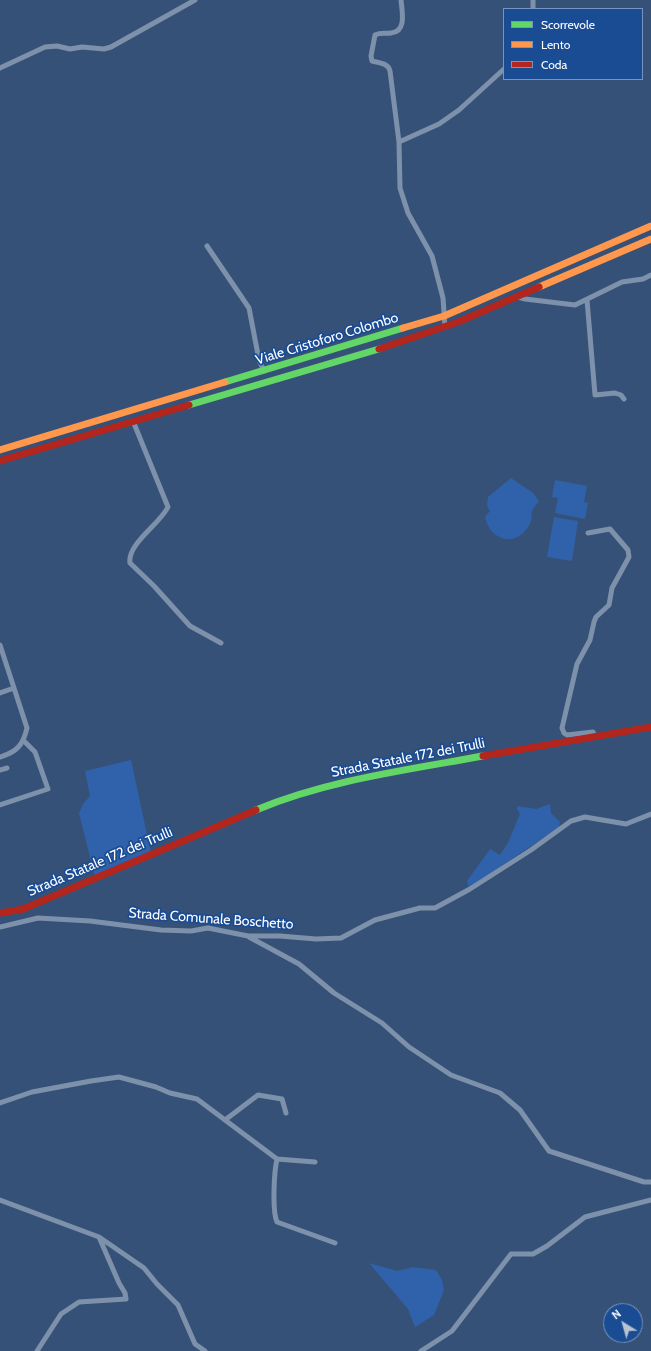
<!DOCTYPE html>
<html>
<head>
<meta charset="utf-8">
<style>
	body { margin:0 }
	#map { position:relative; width:651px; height:1351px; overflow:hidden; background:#365178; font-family:Cabin,sans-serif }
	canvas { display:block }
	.legend { position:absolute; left:503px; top:8px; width:140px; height:72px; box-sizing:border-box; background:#1a4c94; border:1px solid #7694bf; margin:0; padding:5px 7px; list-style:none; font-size:12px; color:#fff }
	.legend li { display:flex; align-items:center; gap:8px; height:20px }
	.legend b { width:20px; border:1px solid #7694bf }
	.north { position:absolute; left:603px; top:1303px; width:40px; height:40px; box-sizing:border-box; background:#1a4c94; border:1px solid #7694bf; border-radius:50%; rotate:323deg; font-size:11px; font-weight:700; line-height:16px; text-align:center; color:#fff }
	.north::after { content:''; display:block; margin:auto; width:14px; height:18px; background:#b9c2d0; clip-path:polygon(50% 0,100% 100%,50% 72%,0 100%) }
</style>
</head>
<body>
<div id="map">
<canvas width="651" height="1351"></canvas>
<ul class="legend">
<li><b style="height:5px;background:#63d668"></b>Scorrevole</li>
<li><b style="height:5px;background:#ff974d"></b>Lento</li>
<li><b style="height:5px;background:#b3261e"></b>Coda</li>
</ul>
<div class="north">N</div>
</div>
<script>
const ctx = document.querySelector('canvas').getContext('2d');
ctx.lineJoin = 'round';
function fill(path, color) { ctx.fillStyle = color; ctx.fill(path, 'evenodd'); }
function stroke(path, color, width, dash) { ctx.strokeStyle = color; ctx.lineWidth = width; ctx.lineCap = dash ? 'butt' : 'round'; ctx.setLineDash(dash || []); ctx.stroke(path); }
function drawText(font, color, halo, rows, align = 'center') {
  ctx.font = font + ' Cabin,sans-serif'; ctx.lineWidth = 3.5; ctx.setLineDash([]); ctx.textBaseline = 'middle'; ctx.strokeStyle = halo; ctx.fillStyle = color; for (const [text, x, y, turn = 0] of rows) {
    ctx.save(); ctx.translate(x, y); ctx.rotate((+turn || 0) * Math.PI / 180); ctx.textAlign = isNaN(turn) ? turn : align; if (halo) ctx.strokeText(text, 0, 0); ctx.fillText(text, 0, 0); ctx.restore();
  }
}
fill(new Path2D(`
	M511,478L533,493L539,501C537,504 533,508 532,511C531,514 532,518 531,521C527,533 514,543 502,538C491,534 488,527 485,517L490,511L487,506L488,497Z
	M555,480L587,486L584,502L588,503L585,519L555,513L558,498L552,497Z
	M554,517L578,521L572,561L547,557Z
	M131,760L151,853L95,877L79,813L83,804L90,796L85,771Z
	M550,804L551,813L560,822L559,827L469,888L467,881L490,849L500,855L508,843L520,814L517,809V806L536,809Z
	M369,1263L397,1271L413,1267L436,1270L442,1280L444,1290L434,1315L415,1327L408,1309Z`), '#2f62aa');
stroke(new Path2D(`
	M401,0C402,11 407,32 391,33C386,34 381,32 375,35L371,56L372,61C380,63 388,63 390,71L399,142L400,188L408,213L432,256L443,298L445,327
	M533,0V9
	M0,68L45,47L57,46L70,49L82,47L104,49L111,47L195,0
	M399,142L439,124L459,110L504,69
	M207,246L249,308L259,360L264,371
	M518,297L525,299L575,305L622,282L643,279L651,275
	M587,300L595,395L615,393L621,395L624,399
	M133,421L168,507C160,524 127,544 130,563L154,586L190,626L221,643
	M588,533L610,529L628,550L629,557L612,588L609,605L596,617L594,622L590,640L577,664L562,728L564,733L567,735L593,732L595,737
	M0,645L27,728C23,745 17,752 0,757
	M0,693L14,688
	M0,770L7,768
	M0,805L48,789L35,752L24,741
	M0,927L38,918L90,921L161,930L191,931L208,928L248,936H280L316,939L341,938L375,920L420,908H435L470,889L531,850L571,821L585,817L626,824L651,814
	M249,937L299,964L334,993L382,1023L409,1047L451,1075L500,1093L520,1110L549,1151L644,1182H651
	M0,1103L32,1092L91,1081L119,1077L156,1087L170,1093L197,1099L277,1159C274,1172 272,1211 277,1222L335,1243
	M225,1120L258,1095L282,1099L286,1113
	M277,1159L315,1162
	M0,1200L99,1237L144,1268L157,1284L178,1305L195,1344L205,1351
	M37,1351L61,1314L79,1302L126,1299L125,1293L119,1283L99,1237
	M421,1351L452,1331L511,1254H533L547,1246L585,1217L651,1200`), '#7e91ab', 5);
stroke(new Path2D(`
	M225,382L403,328
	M189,405L379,349
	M256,810C328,780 407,770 483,756`), '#63d668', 7);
stroke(new Path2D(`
	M539,287L651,239
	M403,328L444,316L651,226
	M0,450L225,382`), '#ff974d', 7);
stroke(new Path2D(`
	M379,349L458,322L539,287
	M0,461L189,405
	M483,756L651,727
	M0,913L23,909L256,810`), '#b3261e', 7);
drawText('14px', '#fff', '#1a4c94', [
	["Viale Cristoforo Colombo",327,339,-17],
	["Strada Statale 172 dei Trulli",408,758,-11],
	["Strada Statale 172 dei Trulli",100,862,-23],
	["Strada Comunale Boschetto",211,919,4]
]);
</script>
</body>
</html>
